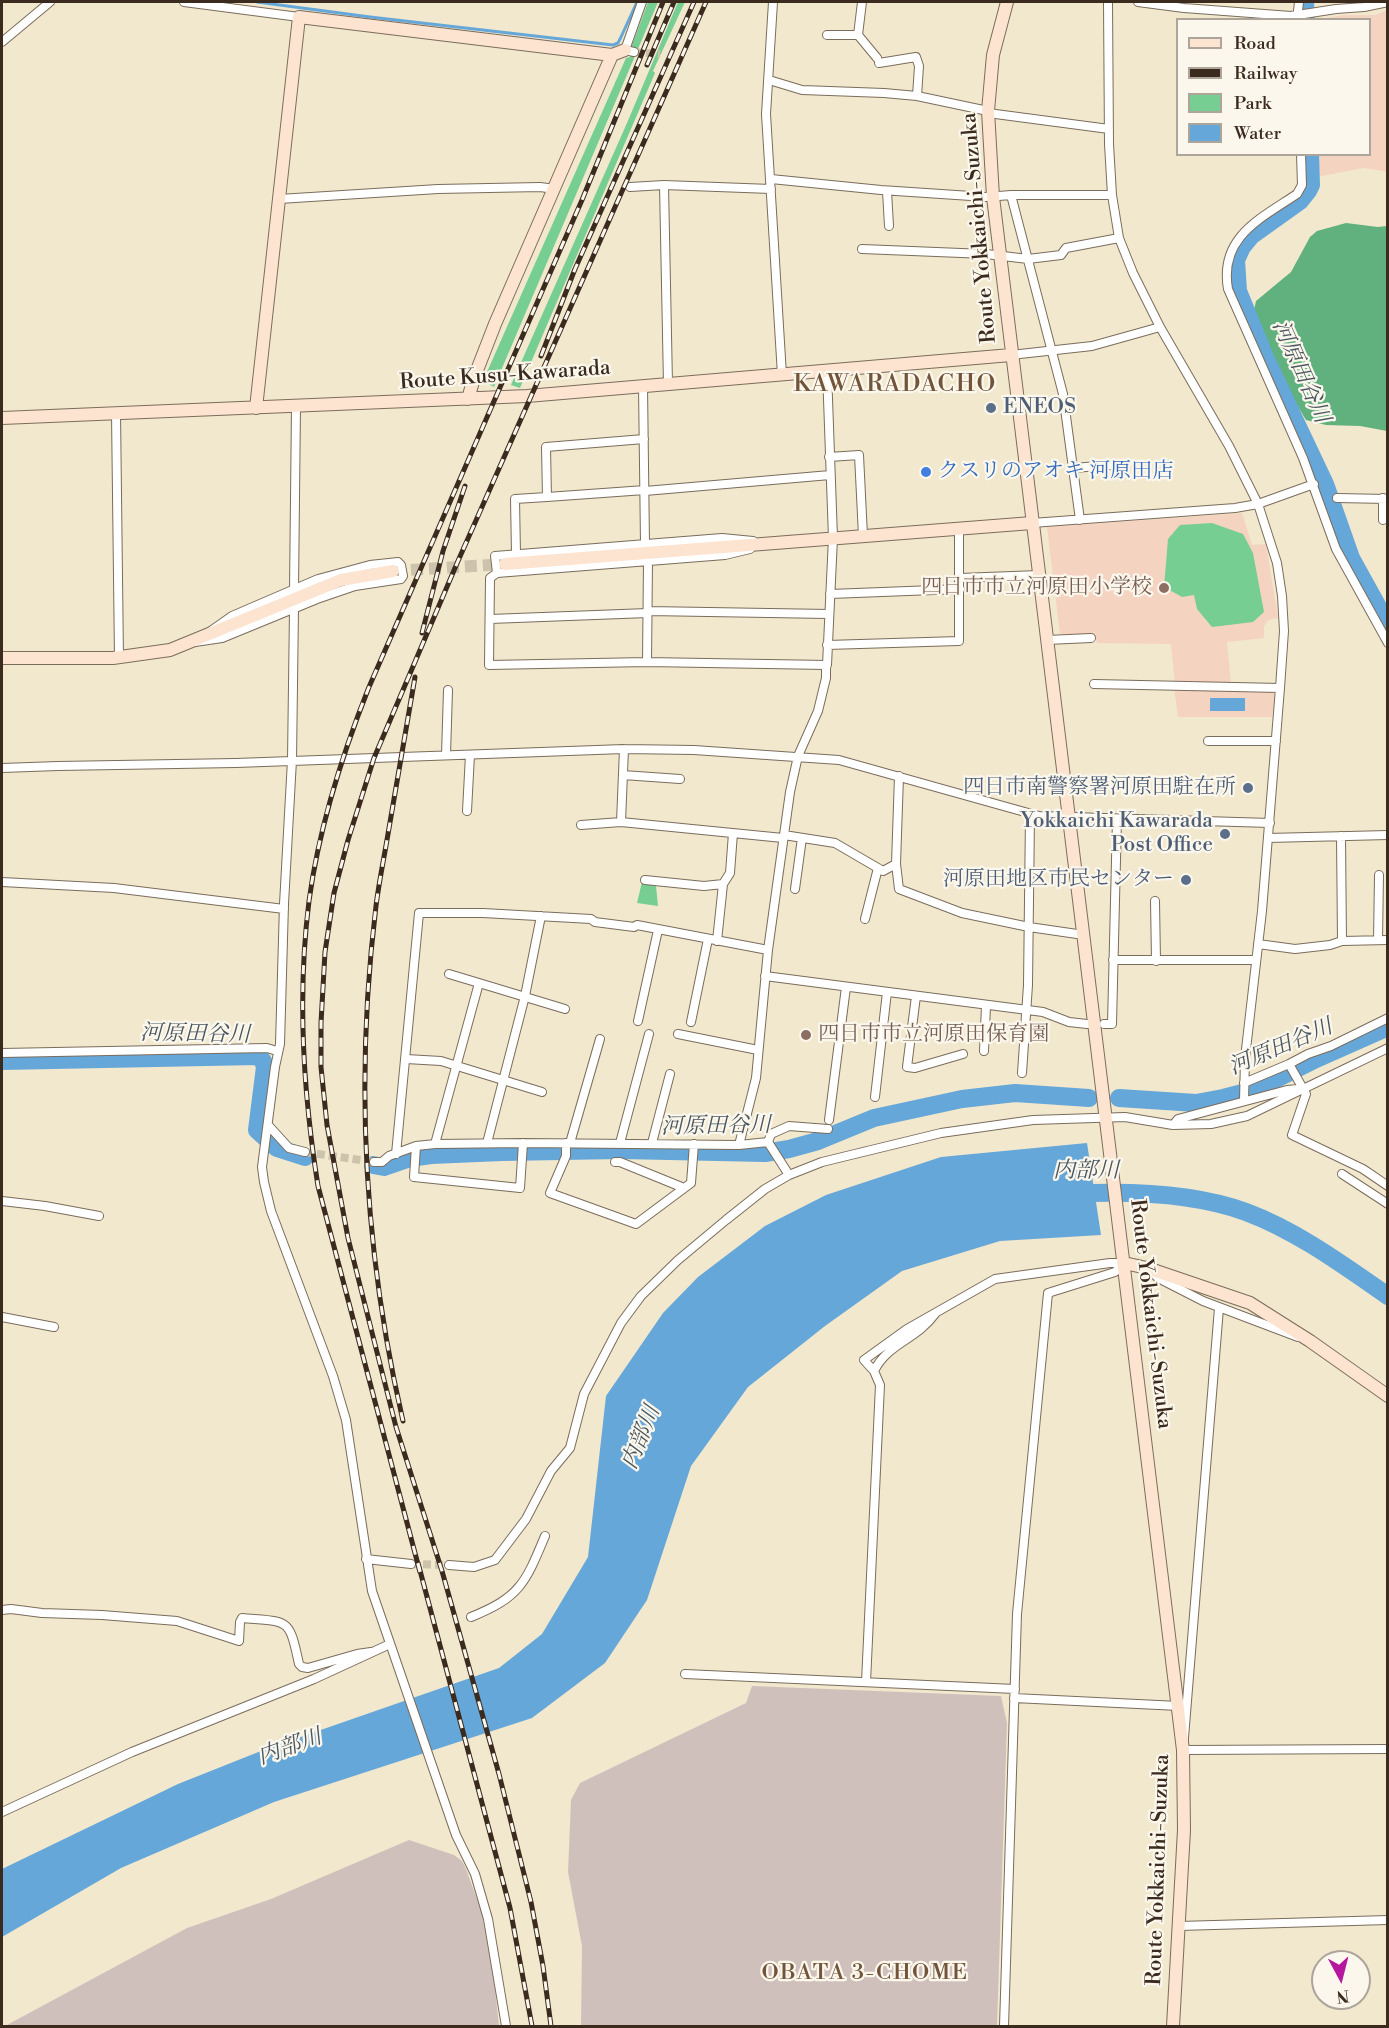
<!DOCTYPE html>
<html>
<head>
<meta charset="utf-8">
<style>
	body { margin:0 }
	#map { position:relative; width:1389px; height:2028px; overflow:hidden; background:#f1e8ce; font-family:"Libre Bodoni",serif }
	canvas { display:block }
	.frame { position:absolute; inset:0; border:3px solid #3b2a1e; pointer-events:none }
	.legend { position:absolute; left:1176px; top:18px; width:195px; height:138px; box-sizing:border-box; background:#fbf7ec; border:2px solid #aea59a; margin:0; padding:8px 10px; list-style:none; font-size:18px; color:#3b2a1e }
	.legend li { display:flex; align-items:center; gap:12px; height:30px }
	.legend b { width:30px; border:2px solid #aea59a }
	.north { position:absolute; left:1311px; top:1950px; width:60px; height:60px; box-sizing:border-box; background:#fbf7ec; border:2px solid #aea59a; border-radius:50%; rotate:173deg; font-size:16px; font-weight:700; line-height:24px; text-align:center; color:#3b2a1e }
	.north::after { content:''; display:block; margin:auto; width:21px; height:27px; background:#b5179e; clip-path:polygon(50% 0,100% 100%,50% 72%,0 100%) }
</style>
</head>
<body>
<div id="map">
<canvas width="1389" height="2028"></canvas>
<div class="frame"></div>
<ul class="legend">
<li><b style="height:8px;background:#fde4d1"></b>Road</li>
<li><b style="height:8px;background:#3b2a1e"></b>Railway</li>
<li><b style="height:16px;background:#76ce93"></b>Park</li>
<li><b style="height:16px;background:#66a7d9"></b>Water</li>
</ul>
<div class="north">N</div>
</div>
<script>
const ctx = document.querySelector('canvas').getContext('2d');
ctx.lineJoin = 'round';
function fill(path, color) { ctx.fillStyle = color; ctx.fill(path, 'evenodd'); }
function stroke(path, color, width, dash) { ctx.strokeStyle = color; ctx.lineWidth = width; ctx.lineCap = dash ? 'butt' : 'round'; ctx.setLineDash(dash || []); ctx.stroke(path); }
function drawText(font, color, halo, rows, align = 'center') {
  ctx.font = font + ' "Libre Bodoni","Noto Serif JP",serif'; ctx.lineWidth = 4.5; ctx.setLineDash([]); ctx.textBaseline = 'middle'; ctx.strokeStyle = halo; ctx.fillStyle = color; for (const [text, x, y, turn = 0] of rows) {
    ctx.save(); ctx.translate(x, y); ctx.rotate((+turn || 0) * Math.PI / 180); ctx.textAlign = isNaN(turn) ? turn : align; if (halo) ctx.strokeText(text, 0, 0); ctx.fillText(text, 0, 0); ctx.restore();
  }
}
fill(new Path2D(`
	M1387,10V173L1384,171L1363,168L1317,177L1314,155L1370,154V20L1319,19L1344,15H1375Z
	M1242,513L1252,545L1266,544L1278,618L1268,620L1264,626V638L1227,642L1231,684H1175L1171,644L1097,643L1095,635L1060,634L1047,527Z
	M1174,688L1271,691L1275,695L1272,717H1178Z`), '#f4d3c1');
fill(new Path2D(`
	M752,1686L1001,1696L1007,1723L997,2026H581L582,1946L568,1872L571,1800L580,1783L746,1703Z
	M409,1840L454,1855L462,1861L466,1869L481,1910L492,1962L499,2026H5L187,1928L271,1899Z`), '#d0c0bc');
fill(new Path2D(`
	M648,2H658L494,387L483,381L626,58L630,57L632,52L631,48Z
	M678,2H685L653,71L655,73L520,388L511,385L627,123Z
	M1212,523L1243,534L1253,553L1264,612L1253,622L1212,627L1197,609L1194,595L1182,597L1164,587L1168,539L1180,525Z
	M642,882H652L656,886L658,906L637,903Z`), '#76ce93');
fill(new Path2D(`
	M1346,223L1378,227L1387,226V431L1360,426L1326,425L1306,420L1256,337L1253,315L1256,301L1291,272L1310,237L1317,231Z`), '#60b17d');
fill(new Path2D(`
	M1210,698H1245V711H1210Z
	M1087,1143L1101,1235L1000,1241L902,1271L825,1326L748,1387L691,1466L647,1600L605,1663L532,1718L274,1802L121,1868L2,1937V1869L178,1784L266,1749L499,1668L542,1634L588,1557L606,1396L663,1313L698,1277L765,1226L826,1195L941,1157Z`), '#66a7d9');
stroke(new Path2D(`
	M257,2L370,17L613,45L618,43L621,37L637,2`), '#66a7d9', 3);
stroke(new Path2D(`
	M1305,2L1306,20
	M1310,154L1311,185L1308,191L1300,201L1251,236L1242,247L1236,260L1238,291L1264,355L1325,484L1351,558L1388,625
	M2,1061L258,1056L263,1061L265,1067L257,1130L277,1148L305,1157
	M1119,1098L1196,1103L1223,1098L1254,1090L1316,1059L1388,1027
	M373,1165L384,1167L410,1158L431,1155L502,1152L621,1150L765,1153L789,1149L818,1141L874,1118L962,1099L1015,1093L1089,1098
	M1069,1194C1125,1191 1194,1193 1246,1212C1297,1231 1343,1265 1388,1296`), '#66a7d9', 18);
stroke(new Path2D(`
	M634,52L660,54
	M305,1152L374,1162
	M411,1564L449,1565`), '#cdc2ab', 8, [8, 4]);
stroke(new Path2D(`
	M393,571L505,564`), '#cdc2ab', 12, [12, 6]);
const street = new Path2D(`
	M184,2L299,17
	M773,2L766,114L782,375
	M862,2L858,35L877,58
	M1108,2L1109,144L1112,195L1119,238L1133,273L1160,327L1229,446L1258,504L1277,563L1282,596L1284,631L1280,688L1262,911L1245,1058L1244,1101
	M1138,2L1184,8L1291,16L1336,9L1364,7L1388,2
	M1297,19L1299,2
	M827,35H858
	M2,42L50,2
	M634,52L625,50L642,2
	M879,63L916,57L919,66L917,96
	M769,80L802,90L884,93L917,96L988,111
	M988,113L1109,129
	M1301,154L1302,185L1297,194C1260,219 1219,237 1228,289L1303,458L1336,549L1388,643
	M771,179L881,190L986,197L1011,195L1063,394L1080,520
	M664,185L668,384
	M630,187L664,185L771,189
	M887,191L889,226
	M1011,195H1112
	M279,199L438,189L540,187L555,189
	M862,249L986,254L1028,259L1061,255L1066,248L1119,238
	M1011,355L1092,346L1160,327
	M643,386L645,544
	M116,413L119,658
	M829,457L859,455L863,536
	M1074,468L1122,464
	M645,491L830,475
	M547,497L645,490
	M1337,498L1388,499
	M1383,520V498
	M1032,523L1235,508L1258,504L1314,484
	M753,541L722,538L495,556L497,573L490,578L489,665L647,662L827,665L833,538L827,371
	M516,554L515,499L547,497L546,447L644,439
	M398,562L401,565L403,576L401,579L355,586L317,599L222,638L195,642L232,616L318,579L370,565Z
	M497,573L725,555L750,549
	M960,578L1039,575
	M294,590L296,406
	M830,594L960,589
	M294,609L292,760L284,904L280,1044L275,1067L262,1167L264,1182L271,1211L333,1376L346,1420L372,1591L456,1835L475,1874L488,1919L506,2026
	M648,611L829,614
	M490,619L648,613
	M1047,640L1091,638
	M827,645L959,641V529
	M647,662L648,561
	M1094,684L1280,688
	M1208,741H1276
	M446,755L448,690
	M2,768L58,766L236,763L624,749L694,750L839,760L1039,816L1270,823
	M623,775L680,779
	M467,811L470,755
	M621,822L624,749
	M581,825L621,822L783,838
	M784,835L835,843L883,871L896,864L899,776
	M1341,836L1342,941
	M1268,838L1388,835
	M896,864L899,889L962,913L1029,927L1084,935
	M645,880L704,886L723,884L730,873L733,833
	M2,882L114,888L284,909
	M795,889L802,838
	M1155,901L1156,961
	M865,919L878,868
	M1378,940L1379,875
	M717,941L723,884
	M1258,944L1295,949L1330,945L1342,941L1388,940
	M1113,960H1256
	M765,976L1043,1012L1069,1022L1087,1024
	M479,983L565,1009
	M916,996L907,1067L915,1068L963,1054
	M1388,1018L1331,1046L1308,1054L1289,1064L1306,1094L1292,1135L1363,1169L1388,1186
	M638,1021L658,930
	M691,1022L708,939
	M1104,1024H1112L1117,819
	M678,1034L758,1050
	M984,1051L986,1006
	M2,1053L267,1048L277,1051
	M406,1059L441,1061L542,1092
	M1022,1073L1028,985L1030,815
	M1244,1083L1289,1064
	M875,1097L887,992
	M829,1120L846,987
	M268,1125L289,1148L305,1152
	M1173,1125L1178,1119L1287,1090L1298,1089
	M768,1142L771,1134L789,1126L828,1129
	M487,1143L525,996L541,916
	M566,1143V1156L550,1193L636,1224L691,1183L694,1144
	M570,1143L600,1039
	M620,1143L649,1034
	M652,1143L670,1074
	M435,1144L479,983L449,974
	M739,1145L756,1078L768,950L790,792L798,756L818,711L826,678V665
	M416,1146L414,1177L520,1188L523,1143
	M396,1154L419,913H483L591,919L595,922L634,927L637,925L768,950
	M374,1162H382L389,1156L416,1146L435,1144L523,1143L739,1145L768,1142L789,1175
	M615,1162H620L684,1188
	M1342,1174L1388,1204
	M2,1201L45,1206L99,1216
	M1150,1270L1158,1278L1203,1301L1298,1337
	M1219,1308L1183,1750L1388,1749
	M2,1317L54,1327
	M874,1371L864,1360L907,1329L995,1279L1110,1263H1124
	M366,1559L411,1564
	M449,1565L474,1567L495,1560L526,1519L551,1471L570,1448L584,1394L621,1323L641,1296L678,1260L726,1220L765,1189L789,1175L822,1162L941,1133L1033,1120L1125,1117L1173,1125L1211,1124L1247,1116L1388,1048
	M2,1610L11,1609L42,1613L102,1615L177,1621L239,1641L240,1622L242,1618C289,1622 289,1617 299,1664L302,1667L308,1668L357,1654L371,1652
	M471,1617C520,1597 525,1584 545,1536
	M685,1674L1015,1689
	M866,1682L880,1385L874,1371C888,1343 916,1340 935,1314
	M1014,1698L1179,1706
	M2,1812L132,1752L314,1679L390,1644
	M1179,1926L1388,1920
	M1004,2026L1017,1614L1048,1293L1115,1272L1124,1263`);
const secondary = new Path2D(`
	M1007,2L993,55L988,111L993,197L1183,1750L1184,1830L1173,2026
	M468,399L474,378L495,324L612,55L625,50
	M256,408L299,17L612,55
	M2,418L527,396L1011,355
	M505,564L1032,523
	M2,658H113L170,650L341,580L393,571
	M1124,1263L1147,1268L1250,1303L1310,1341L1388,1396`);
stroke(street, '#7b6c5c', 10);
stroke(secondary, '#7b6c5c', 14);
stroke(street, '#fff', 8);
stroke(secondary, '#fde4d1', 12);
const rail = new Path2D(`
	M647,65L674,2
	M541,356L575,269L694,2
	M422,633L443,551L465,486
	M403,1421C364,1252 355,1078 376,906C379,882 384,858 388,834C397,782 406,729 415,677
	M418,1563L510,1908L532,2026
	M420,1572L318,1186C303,1092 297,996 309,901C319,827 342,755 369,687L582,200L663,2
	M551,2026L543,1966L531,1902L499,1774L442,1571L396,1427L348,1238L327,1125L321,1067V1023L325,952L334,893L348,840L374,758L458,561L706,2`);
stroke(rail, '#3b2a1e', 5);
stroke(rail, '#fbf7ec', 3, [9]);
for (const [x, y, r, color] of [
	[991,408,6,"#5c6f8a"],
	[926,472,6,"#3f7fe0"],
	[1164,588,6,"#8d6e63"],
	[1248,788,6,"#5c6f8a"],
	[1225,834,6,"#5c6f8a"],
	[1186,880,6,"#5c6f8a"],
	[806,1035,6,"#8d6e63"]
]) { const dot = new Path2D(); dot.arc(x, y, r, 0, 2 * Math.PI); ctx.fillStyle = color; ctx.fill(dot); stroke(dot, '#fbf7ec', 2); }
drawText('21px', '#3b2a1e', '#fbf7ec', [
	["Route Yokkaichi-Suzuka",980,228,-95],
	["Route Kusu-Kawarada",505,376,-4],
	["Route Yokkaichi-Suzuka",1150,1314,83],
	["Route Yokkaichi-Suzuka",1159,1870,-88]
]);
drawText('21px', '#4e5e75', '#fbf7ec', [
	["ENEOS",1003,408,"left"],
	["四日市南警察署河原田駐在所",1236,788],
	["Yokkaichi Kawarada",1213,822],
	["Post Office",1213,846],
	["河原田地区市民センター",1174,880]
], 'right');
drawText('21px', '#366cbe', '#fbf7ec', [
	["クスリのアオキ 河原田店",938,472]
], 'left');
drawText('21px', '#785e54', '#fbf7ec', [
	["四日市市立河原田小学校",1152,588],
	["四日市市立河原田保育園",818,1035,"left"]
], 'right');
drawText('italic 22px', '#4a565f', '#fbf7ec', [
	["河原田谷川",1300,372,66],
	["河原田谷川",195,1035,1],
	["河原田谷川",1281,1048,-23],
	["河原田谷川",716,1127,-1],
	["内部川",1086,1172],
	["内部川",642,1438,-68],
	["内部川",290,1748,-20]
]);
ctx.letterSpacing = '1.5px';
drawText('22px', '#715439', '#fbf7ec', [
	["OBATA 3-CHOME",865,1974]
]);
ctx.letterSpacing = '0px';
ctx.letterSpacing = '1.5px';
drawText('24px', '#715439', '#fbf7ec', [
	["KAWARADACHO",895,385]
]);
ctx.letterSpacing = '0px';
</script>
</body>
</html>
